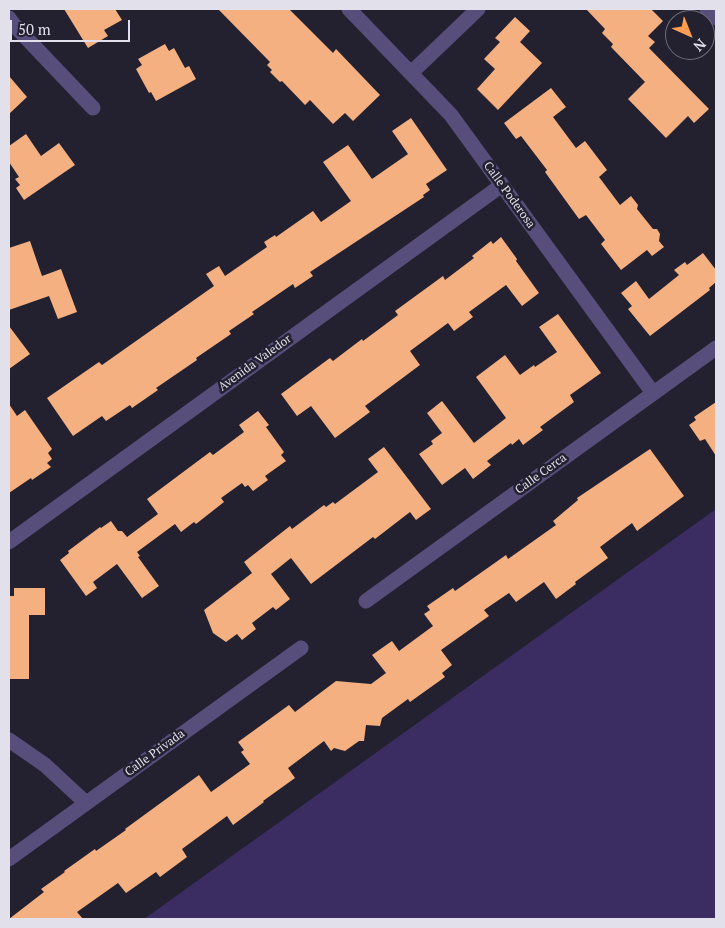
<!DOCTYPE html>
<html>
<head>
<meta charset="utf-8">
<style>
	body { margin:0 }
	#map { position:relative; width:725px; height:928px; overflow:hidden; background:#232030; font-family:"PT Serif",serif }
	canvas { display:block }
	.frame { position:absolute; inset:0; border:10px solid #e2e0eb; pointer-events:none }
	.north { position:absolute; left:665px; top:10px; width:50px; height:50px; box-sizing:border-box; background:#232030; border:1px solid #6f6d7b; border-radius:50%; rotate:136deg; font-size:14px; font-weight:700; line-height:20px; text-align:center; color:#e2e0eb }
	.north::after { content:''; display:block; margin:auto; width:18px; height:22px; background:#fd9d54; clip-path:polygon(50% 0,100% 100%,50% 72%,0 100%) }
	.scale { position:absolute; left:10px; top:20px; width:120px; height:22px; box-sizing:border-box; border:2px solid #e2e0eb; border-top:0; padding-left:6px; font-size:15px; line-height:18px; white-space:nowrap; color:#e2e0eb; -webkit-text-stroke:4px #232030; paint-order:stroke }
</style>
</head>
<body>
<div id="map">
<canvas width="725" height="928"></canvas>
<div class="frame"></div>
<div class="north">N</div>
<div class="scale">50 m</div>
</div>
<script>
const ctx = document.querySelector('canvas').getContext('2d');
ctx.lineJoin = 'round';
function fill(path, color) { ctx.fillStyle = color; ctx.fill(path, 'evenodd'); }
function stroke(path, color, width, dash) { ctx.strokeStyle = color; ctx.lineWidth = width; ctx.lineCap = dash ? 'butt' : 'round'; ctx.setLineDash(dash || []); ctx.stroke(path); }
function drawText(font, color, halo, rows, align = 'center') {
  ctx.font = font + ' "PT Serif",serif'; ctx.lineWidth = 5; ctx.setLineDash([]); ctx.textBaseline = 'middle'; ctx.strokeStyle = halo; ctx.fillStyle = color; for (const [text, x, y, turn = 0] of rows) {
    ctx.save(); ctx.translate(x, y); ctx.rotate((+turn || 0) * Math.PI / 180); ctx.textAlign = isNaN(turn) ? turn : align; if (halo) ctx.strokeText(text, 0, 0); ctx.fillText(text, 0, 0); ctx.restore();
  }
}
fill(new Path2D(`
	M716,509V919H144Z`), '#3b2d61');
fill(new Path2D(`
	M64,9H115L122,20L104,30L108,36L88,48Z
	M218,9H289L333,53L336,49L380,95L353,121L345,113L333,124L310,100L305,105L282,81L280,82L270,72L272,70L267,65L270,62Z
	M586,9H651L663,21L648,36L655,42L649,48L709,109L694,123L688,116L666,138L628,99L645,82L611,47L613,44L602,33L605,29Z
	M515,17L530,31L520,42L542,63L498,110L477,89L495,69L484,59L500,42L495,38Z
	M165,44L169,51L174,48L185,68L189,66L196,79L156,101L151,92L149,93L136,69L142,65L138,59Z
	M9,76L27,97L9,114Z
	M551,88L566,107L553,117L576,148L585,141L607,170L599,177L620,205L631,196L638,205L637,209L653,229H657L660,234L659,241L664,247L652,256L647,250L621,270L601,244L605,240L586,215L579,219L545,172L547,170L521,136L516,139L504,123Z
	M411,118L447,170L426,184L430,190L423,195L424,197L310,272L313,276L295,288L293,284L252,312L254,314L229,331L231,334L196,358L197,360L156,388L158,390L132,408L130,405L106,421L102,416L73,436L47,398L99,362L102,365L214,286L206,274L219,266L225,276L267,247L264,242L275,235L276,237L313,211L321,222L351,201L323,162L348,145L372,179L408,154L392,131Z
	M26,134L41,156L59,143L75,165L24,200L16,188L20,185L15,179L19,177L9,162V146Z
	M501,237L517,259L516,261L539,293L522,306L506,285L469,312L473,317L454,331L448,323L410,351L420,365L365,406L370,412L335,438L311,406L297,416L281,394L330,358L333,361L362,339L363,341L398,315L395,311L443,276L445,280L474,258L472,256L491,241L493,244Z
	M30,241L42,276L61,269L77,312L58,319L49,296L9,310V248Z
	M703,253L716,270V282L709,288L710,290L650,336L628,309L632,306L621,293L636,281L649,299L679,275L674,270L685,262L687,265Z
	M558,314L601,373L570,395L574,402L540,427L543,430L523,445L519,439L512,445L511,443L487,461L491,465L473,479L465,468L442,485L419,454L433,444L431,441L442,433L427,413L442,401L474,443L506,418L476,377L505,355L520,375L534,365L535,367L557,352L539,327Z
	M9,326L30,354L9,369Z
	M716,402V456L705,439L700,441L689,425L696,420L694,417Z
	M9,404L17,416L25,410L52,449L48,453L52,459L47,463L51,467L32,480L31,478L9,493Z
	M258,411L269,425L266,427L284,452L281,455L286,461L265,476L268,480L253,491L248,485L245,487L242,483L221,498L224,502L196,524L194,522L181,532L175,524L137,552L140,556L138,557L159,586L142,598L117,564L93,582L97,588L86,596L60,560L69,553L68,551L100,527L101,528L111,521L118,531H122L127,537L158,514L147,499L210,452L213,455L244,432L239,425Z
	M384,447L431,509L416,520L410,512L375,539L373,537L311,584L291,558L271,574L290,599L276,610L273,607L252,623L256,629L242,640L237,634L226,642L213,633L204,610L252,573L244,562L290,526L292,529L324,505L326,507L333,502L335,504L378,472L368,459Z
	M650,449L684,496L637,531L632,523L600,547L608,558L575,582L576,584L556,599L544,582L516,602L509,593L484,610L489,616L441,650L452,665L442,673L445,677L410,702L408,699L382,718L380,726L366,725L364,741H359L345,751L334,748L331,751L324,741L288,768L295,778L263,801L264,802L233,825L227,816L182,849L187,857L160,877L156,872L126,893L118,883L77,912L83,919H9L44,892L41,889L65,872L64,871L95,849L96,851L126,830L125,829L199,775L211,792L250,764L241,752L244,750L238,742L289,705L295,712L336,681L371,684L386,673L372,655L392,641L399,651L433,626L424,614L430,610L427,606L453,588L455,591L506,555L508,559L556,525L553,521L578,500L577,498Z
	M14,588H45V615H29V679H9V596H14Z`), '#f4b080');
stroke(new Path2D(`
	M349,9L451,115L653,393
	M707,9L716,18
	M9,18L14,25L93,108
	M411,73L478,9
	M9,542L502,185
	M366,601L716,348
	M9,740L45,765L86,803
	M9,859L301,648`), '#574e7b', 15);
drawText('12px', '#e2e0eb', '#232030', [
	["Calle Poderosa",509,195,54],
	["Avenida Valedor",255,363,-36],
	["Calle Cerca",541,474,-36],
	["Calle Privada",155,753,-36]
]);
</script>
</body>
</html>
